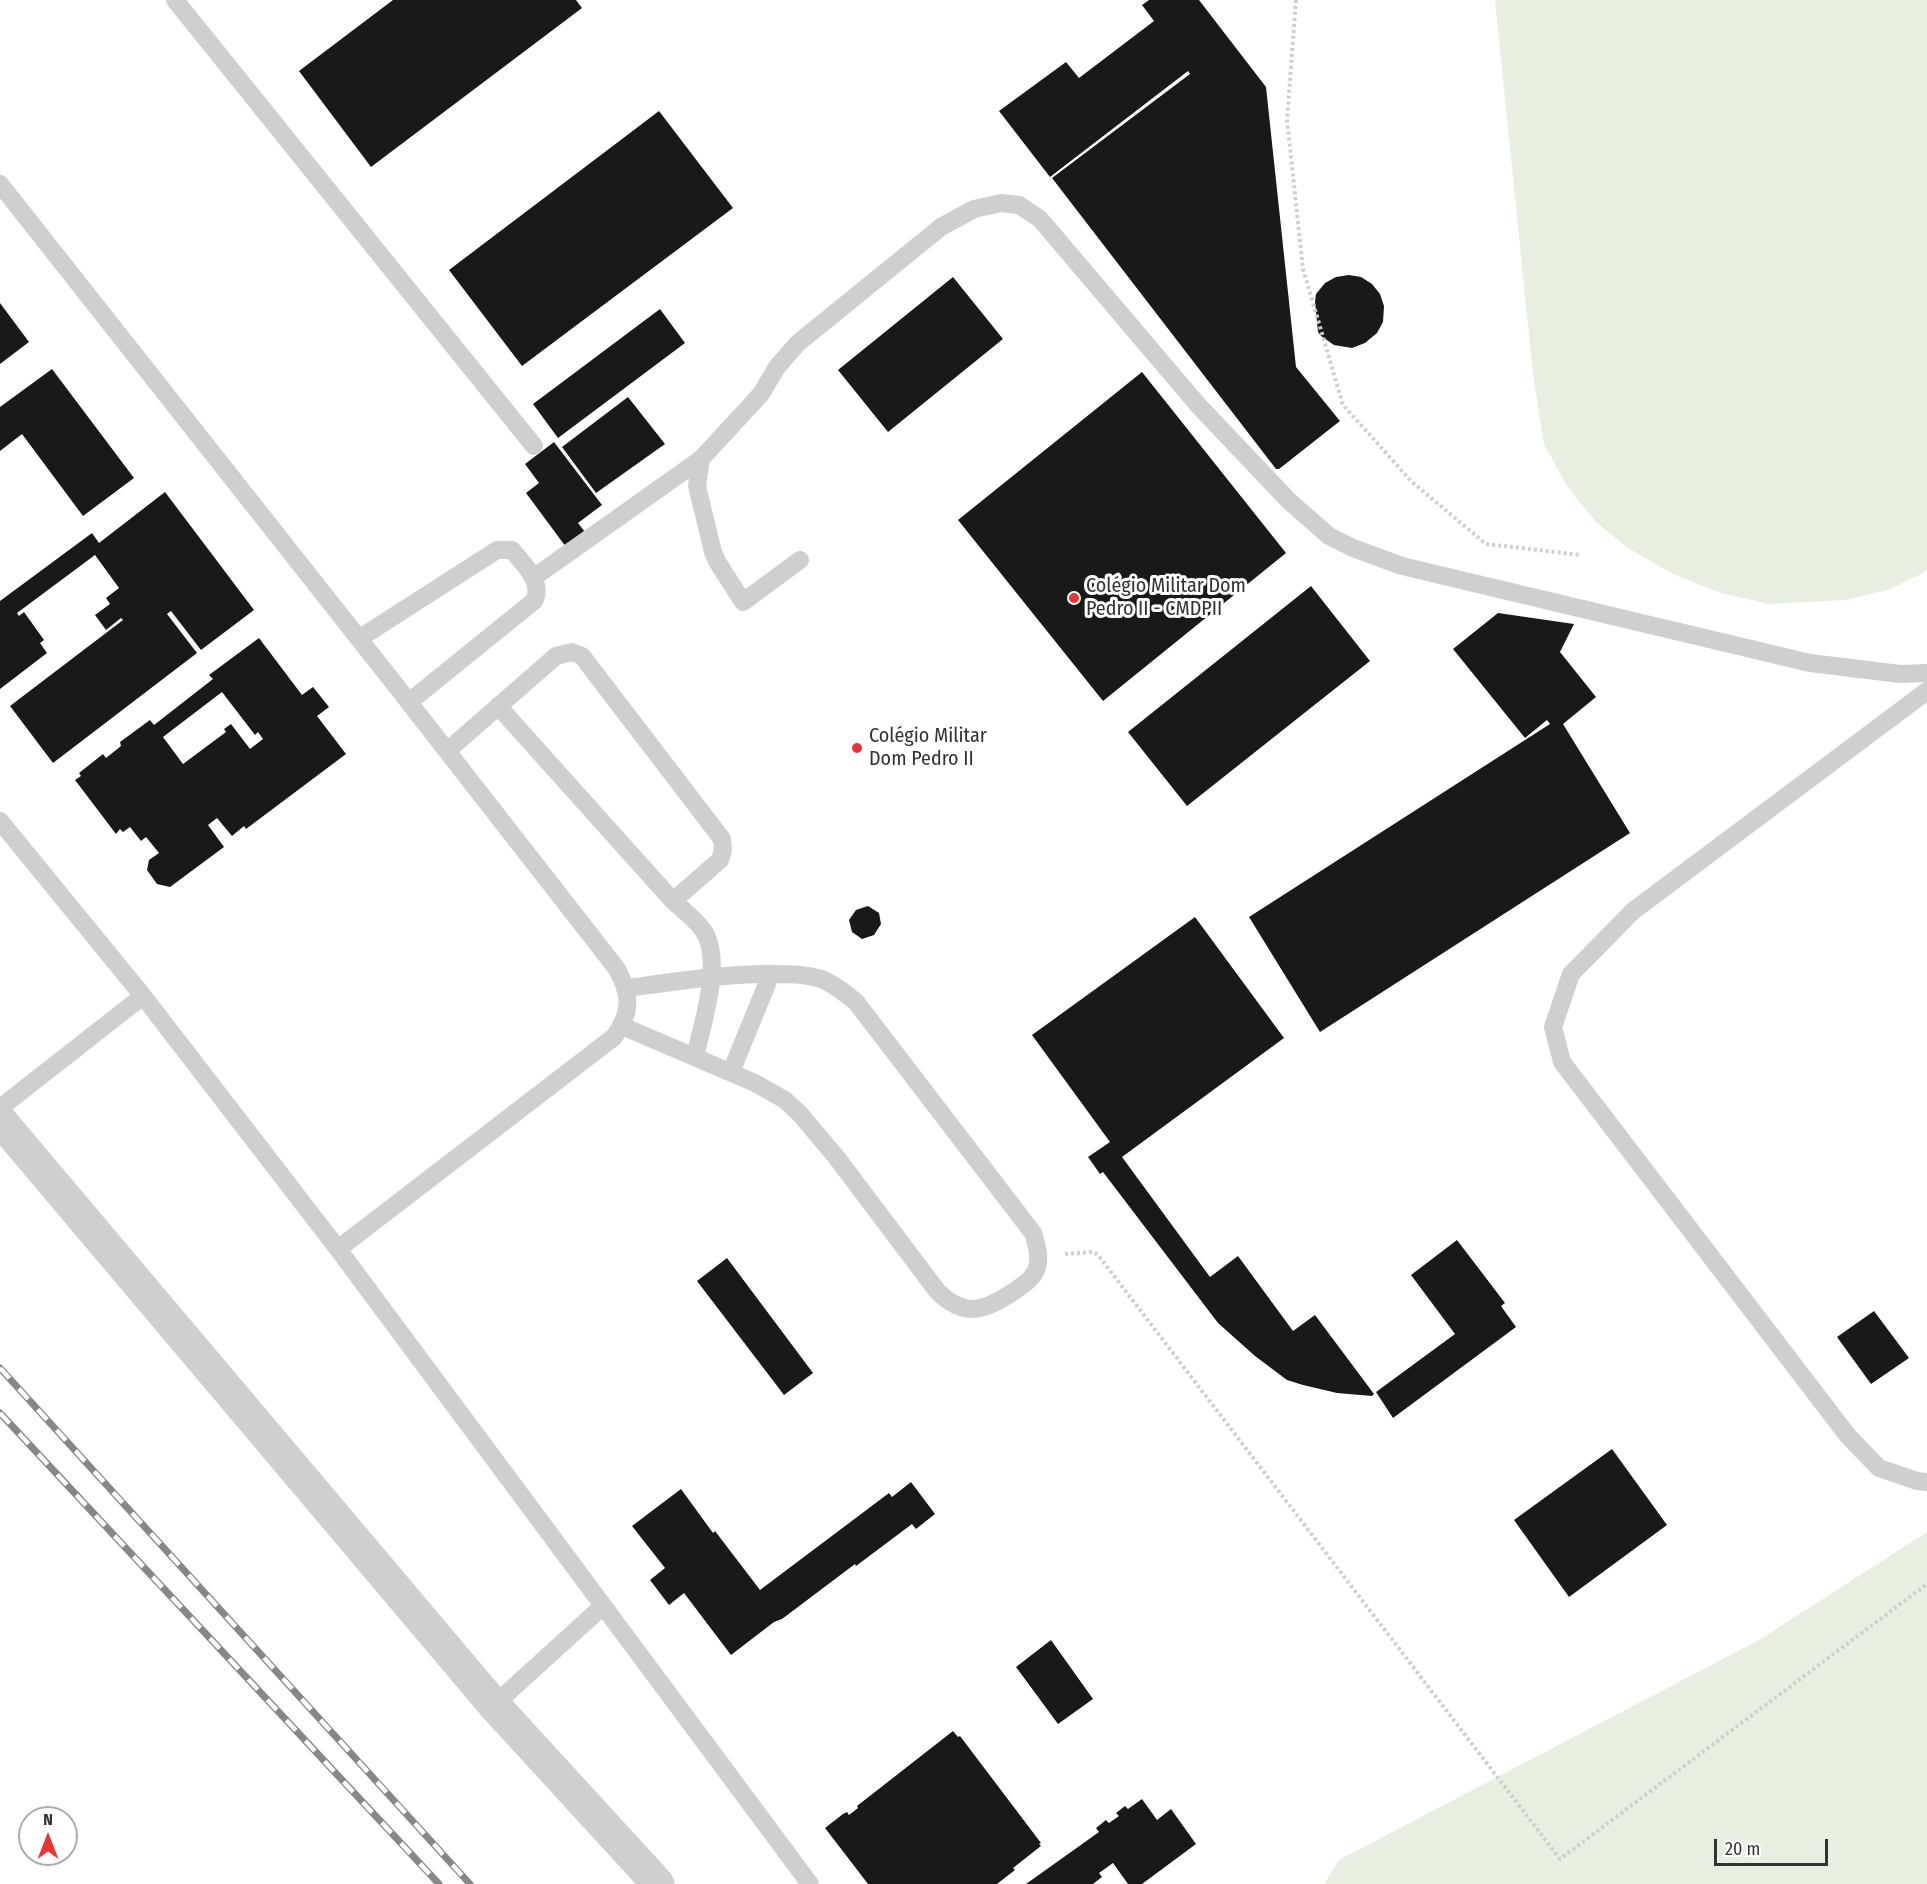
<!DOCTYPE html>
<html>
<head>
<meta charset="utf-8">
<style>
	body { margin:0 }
	#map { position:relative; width:1927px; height:1884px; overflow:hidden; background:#fff; font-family:"Fira Sans Condensed",sans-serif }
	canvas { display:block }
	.north { position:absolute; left:18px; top:1806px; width:60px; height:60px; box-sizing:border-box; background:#fff; border:2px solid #adadad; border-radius:50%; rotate:0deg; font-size:16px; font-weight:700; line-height:24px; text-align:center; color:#323232 }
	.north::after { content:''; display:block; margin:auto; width:21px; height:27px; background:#eb3232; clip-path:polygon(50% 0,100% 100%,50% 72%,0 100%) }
	.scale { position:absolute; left:1714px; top:1839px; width:114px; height:27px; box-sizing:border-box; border:3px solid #323232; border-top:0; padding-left:8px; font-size:18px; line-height:21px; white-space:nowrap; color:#323232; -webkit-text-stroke:4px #fff; paint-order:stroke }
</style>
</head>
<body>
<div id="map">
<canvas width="1927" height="1884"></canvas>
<div class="north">N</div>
<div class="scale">20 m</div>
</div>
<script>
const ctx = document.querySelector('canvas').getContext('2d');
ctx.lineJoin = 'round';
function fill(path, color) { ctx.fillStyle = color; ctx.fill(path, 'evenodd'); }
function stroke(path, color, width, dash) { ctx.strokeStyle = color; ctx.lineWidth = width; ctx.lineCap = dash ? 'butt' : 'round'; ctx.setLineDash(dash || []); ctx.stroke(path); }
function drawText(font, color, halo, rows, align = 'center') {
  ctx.font = font + ' "Fira Sans Condensed",sans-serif'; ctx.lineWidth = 6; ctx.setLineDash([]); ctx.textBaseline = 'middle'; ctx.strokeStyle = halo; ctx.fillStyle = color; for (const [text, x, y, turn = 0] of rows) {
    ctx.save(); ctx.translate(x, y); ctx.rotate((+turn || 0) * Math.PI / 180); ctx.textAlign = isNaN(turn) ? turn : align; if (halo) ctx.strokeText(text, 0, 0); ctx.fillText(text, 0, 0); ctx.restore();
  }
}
fill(new Path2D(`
	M1495,0H1927V569L1923,573L1888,590L1844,600L1769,604L1721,593L1673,574L1628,548L1595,521L1567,486L1544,444L1533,374Z
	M1927,1532V1884H1324L1339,1860L1759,1640Z`), '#e7efe0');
fill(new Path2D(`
	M393,0H576L582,8L371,167L299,71Z
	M1149,0H1199L1266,87L1296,367L1340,421L1279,469H1276L1052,178L1190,74L1188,71L1050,177L999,111L1066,62L1079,78L1154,21L1142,5Z
	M659,111L733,208L522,366L449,270Z
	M1349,275L1361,277L1372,284L1380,294L1384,306L1383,322L1377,333L1365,343L1352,348L1334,345L1321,336L1318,332L1315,302L1316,294L1325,283L1336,277Z
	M953,277L1003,339L888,432L838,370Z
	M0,303L29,342L0,364Z
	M660,309L685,343L558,438L533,404Z
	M52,369L134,478L83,516L22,434L0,451V407Z
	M1142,372L1286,553L1103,701L958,520Z
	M628,397L665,444L596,493L562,447Z
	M554,442L602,505L578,523L585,532L566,547L526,493L539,483L525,464Z
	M165,492L254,610L201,650L171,611L167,614L197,653L53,763L10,706L123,620L121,618L106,630L95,615L110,604L106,598L119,588L95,555L17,613L19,616L24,612L44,640L40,643L47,653L0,689V601L92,533L99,543Z
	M1311,586L1370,661L1187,806L1128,732Z
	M1498,613L1574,624L1560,652L1596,697L1563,724L1630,833L1320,1032L1249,917L1550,724L1547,720L1525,738L1453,649Z
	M259,638L302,695L313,687L329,707L317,716L346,754L246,829L244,826L232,836L217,818L208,825L224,847L170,887L157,884L147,870L149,860L159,853L146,837L141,841L130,827L123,832L120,829L116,834L75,780L81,776L79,773L103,754L106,758L121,746L120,742L150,720L154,725L213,679L209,675ZM222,692L255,735L258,732L263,739L250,749L231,724L224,729L226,732L183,764L163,737Z
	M868,906L879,913L881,924L874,935L862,939L852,932L849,920L856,910Z
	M1195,917L1284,1038L1122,1157L1210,1277L1238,1256L1293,1331L1315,1315L1374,1394L1372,1396L1337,1393L1303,1385L1287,1380L1255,1356L1218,1323L1103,1172L1100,1174L1088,1157L1110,1142L1032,1035Z
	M1457,1240L1505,1303L1501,1306L1516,1327L1393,1418L1376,1392L1455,1334L1411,1275Z
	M727,1258L813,1373L784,1395L697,1281Z
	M1874,1311L1909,1358L1871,1384L1837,1337Z
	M1612,1449L1667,1525L1569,1597L1514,1520Z
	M911,1482L935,1514L916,1529L912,1524L856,1566L855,1564L782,1619L774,1622L731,1655L684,1593L669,1605L650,1580L665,1568L632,1526L681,1489L713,1533L715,1531L760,1590L889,1493L892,1497Z
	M1051,1640L1093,1699L1058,1724L1016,1667Z
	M953,1731L958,1737L960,1736L1041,1843L1039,1844L1041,1846L1013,1868L1015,1870L997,1884H868L825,1828L843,1814L847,1812L849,1815L858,1808L857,1806Z
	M1142,1799L1157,1820L1171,1809L1196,1844L1142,1884H1128L1113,1863L1099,1873L1102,1877L1093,1884H1026L1099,1832L1096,1828L1106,1820L1109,1823L1119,1816L1116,1813L1125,1806L1128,1809Z`), '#191919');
stroke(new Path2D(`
	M1296,0L1287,120L1303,269L1343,405L1412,482L1486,544L1580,555
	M1065,1254L1093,1252L1098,1255L1560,1859L1927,1584`), '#cfcfcf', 4, [3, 3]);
stroke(new Path2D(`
	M175,0L534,446
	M0,184C207,445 413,706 617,969C631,995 632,1012 614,1037L338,1249
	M800,560L743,602L718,563L713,552L697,486L701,459L761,394L777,367L798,343L941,227L974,209L1001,203L1019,205L1040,219L1198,405L1289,501L1329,536L1353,548L1402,566L1810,663L1900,674L1927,673
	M533,578L701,459
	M360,638L497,550H512C523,564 544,582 534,601L409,702
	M1927,691L1633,911L1571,974L1553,1027L1562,1062L1848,1436L1879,1468L1917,1481L1927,1482
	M498,706L673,901C683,910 696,920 703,930C724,960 702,1024 695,1057
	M447,751L556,656L572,652L582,656L722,839L723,850L720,860L673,901
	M0,821L143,996L338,1249L810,1884
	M622,1026L755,1083L785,1100L800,1114L837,1158L938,1292C965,1318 984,1311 1013,1292C1020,1287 1029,1282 1034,1274C1042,1261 1037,1246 1033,1233L856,1002C845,993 834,984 821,979C802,973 781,974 761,974C716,975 672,982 627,988
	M731,1072L771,974
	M0,1108L143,996
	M494,1705L603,1606`), '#cfcfcf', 18);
stroke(new Path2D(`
	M0,1120L494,1705L658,1884`), '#cfcfcf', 33);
const rail = new Path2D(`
	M0,1368L470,1884
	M0,1413L439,1884`);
stroke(rail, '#878787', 7);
stroke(rail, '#fff', 4.5, [14]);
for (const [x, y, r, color] of [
	[1074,598,6,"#eb3232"],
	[857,748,6,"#eb3232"]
]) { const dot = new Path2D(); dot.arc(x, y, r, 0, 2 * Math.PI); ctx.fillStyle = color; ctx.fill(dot); stroke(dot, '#fff', 2); }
drawText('20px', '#323232', '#fff', [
	["Colégio Militar Dom",1086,586],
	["Pedro II - CMDPII",1086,609],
	["Colégio Militar",869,736],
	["Dom Pedro II",869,759]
], 'left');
</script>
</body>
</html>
